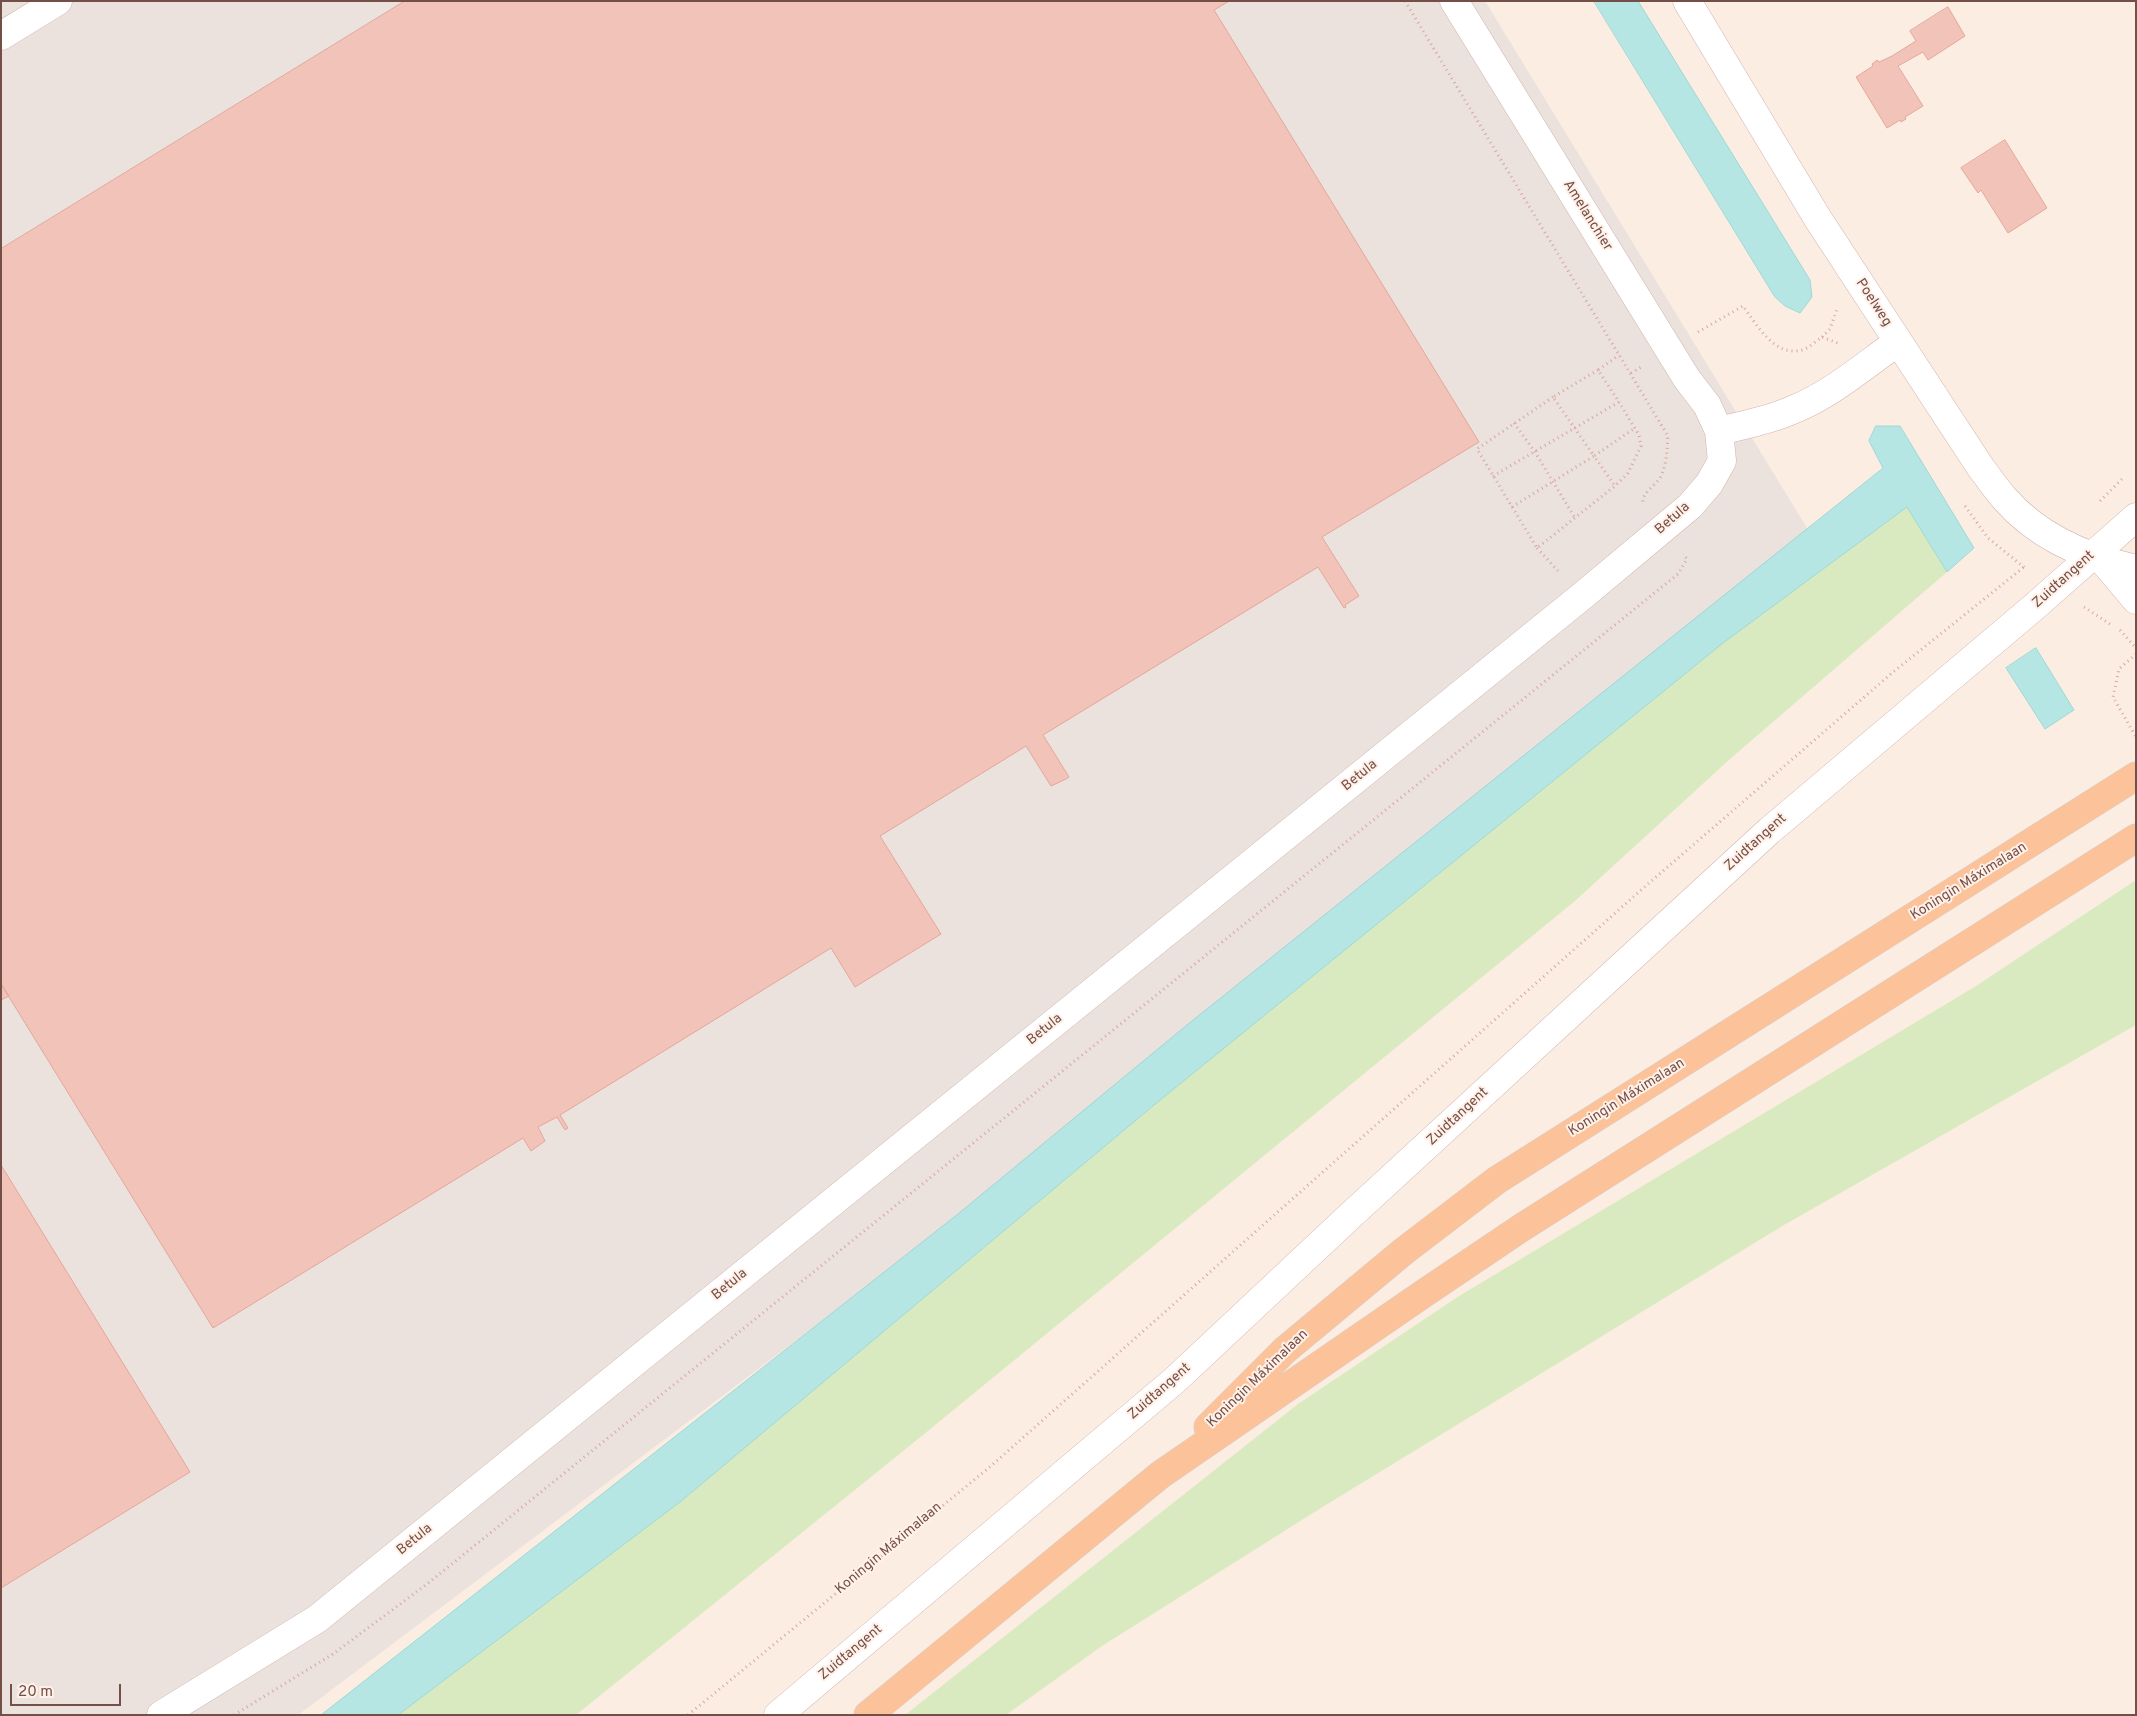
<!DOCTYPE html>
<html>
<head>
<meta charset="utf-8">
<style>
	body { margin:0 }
	#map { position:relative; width:2137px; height:1716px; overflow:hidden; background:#fcede2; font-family:Overpass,sans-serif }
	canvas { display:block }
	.frame { position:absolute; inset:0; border:2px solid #744f48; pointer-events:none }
	.scale { position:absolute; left:10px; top:1684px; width:111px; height:22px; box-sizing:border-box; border:2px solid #744f48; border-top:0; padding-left:6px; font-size:15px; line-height:18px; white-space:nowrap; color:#744f48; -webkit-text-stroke:4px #fff1e8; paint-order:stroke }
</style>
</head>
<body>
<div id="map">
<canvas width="2137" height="1716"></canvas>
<div class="frame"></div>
<div class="scale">20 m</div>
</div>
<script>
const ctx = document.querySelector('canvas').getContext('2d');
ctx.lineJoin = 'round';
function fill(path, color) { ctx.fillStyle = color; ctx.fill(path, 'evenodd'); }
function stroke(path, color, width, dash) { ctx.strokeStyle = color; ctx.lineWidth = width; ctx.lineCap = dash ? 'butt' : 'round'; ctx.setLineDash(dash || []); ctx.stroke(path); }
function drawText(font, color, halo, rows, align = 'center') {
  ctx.font = font + ' Overpass,sans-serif'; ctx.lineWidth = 4; ctx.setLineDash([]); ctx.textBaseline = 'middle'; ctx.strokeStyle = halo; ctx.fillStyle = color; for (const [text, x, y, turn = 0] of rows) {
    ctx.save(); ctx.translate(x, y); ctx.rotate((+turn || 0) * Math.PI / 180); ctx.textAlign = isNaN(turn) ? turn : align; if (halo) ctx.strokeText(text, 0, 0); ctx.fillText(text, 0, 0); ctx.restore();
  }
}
fill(new Path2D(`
	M1,1H1485L1829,564L298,1715H1Z`), '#ebe1dd');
fill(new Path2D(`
	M1907,507L1947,572L1730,759L1575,901L923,1435L576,1715H398L680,1502L1154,1105L1723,643Z
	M2136,880V1025L1784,1225L1321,1508L1102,1646L1006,1715H905L1298,1404L1459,1296L1976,986Z`), '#daeac0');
const water = new Path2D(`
	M1594,1H1638L1810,280L1812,297L1800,313L1785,306L1775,297Z
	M1876,426H1900L1974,548L1947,572L1907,507L1723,643L1154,1105L680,1502L398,1715H321L958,1214L1187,1025L1883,468L1869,441Z
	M2036,648L2074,710L2045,729L2006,668Z`);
fill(water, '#b6e6e3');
stroke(water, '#9cd8d5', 1);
const building = new Path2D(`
	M405,1H1229L1214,10L1479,442L1322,537L1359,596L1345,605L1346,607L1344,608L1318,567L1043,735L1069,777L1066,779L1051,786L1026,746L880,836L941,934L855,987L831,948L560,1115L568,1128L565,1130L557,1117L538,1127L545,1141L531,1151L523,1138L213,1328L1,984V249Z
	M1948,7L1965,36L1928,60L1923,52L1898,66L1923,106L1905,117L1906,119L1901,122L1900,120L1887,128L1856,77L1873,66L1872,64L1877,60L1879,62L1892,56L1916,41L1910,31Z
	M2005,140L2047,208L2008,233L1981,190L1978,193L1961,168Z
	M1,984L9,996L1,1000Z
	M1,1165L190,1472L1,1588Z`);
fill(building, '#f2c4b9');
stroke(building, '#e5a699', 1);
const minor = new Path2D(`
	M1687,1L1818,219L1981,468C1989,478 1996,489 2005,499C2038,537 2088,558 2136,569
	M1,36L58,1
	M1719,431C1745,425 1773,419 1797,408C1833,393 1866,364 1898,342
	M2104,562L2136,600
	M161,1715L317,1619L1581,597L1690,506L1709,484L1722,461L1719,431L1707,405L1687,379L1454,1
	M778,1715L1175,1380L1351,1215L1769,831L2034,607L2136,517`);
const major = new Path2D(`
	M1208,1427L1285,1350L1404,1251L1497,1180L2136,776
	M868,1715L1160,1475L1423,1294L1521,1228L2136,838`);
stroke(minor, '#d0b4ac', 29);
stroke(major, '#d8cecc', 29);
stroke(new Path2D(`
	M1405,1L1668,436C1667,450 1667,463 1661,476C1656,486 1643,491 1643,502
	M1698,332L1743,306C1757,325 1774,357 1802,350C1809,348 1816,341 1822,337L1840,344
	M1822,337L1830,329L1837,309
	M1598,370L1553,397L1594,456L1635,428
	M1631,373L1641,367
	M1553,397L1477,449L1537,548L1615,486L1628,473L1641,446L1639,435L1619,402
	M1514,423L1535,452L1575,518
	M1493,476L1619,402L1598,370L1619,355
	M2100,501L2123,478
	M1965,506L1988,538L2025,568
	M1512,507L1594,456L1615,486
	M1537,548L1559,572
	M2084,607L2110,624
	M2120,630L2136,648
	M2136,654L2119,669L2113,697L2136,737
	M234,1715L333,1654L427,1584L1678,574L1687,559L1683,554
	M688,1715L991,1466L1648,884L1892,673L2024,567`), '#d7a79d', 3, [1, 4]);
stroke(minor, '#fff', 28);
stroke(major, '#fcc299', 28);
drawText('14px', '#744f48', '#fff1e8', [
	["Amelanchier",1587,216,58],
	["Poelweg",1873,303,57],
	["Betula",1673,519,-41],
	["Zuidtangent",2064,580,-42],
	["Betula",1360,776,-39],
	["Zuidtangent",1756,843,-42],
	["Koningin Máximalaan",1969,882,-32],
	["Betula",1045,1030,-39],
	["Koningin Máximalaan",1627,1098,-32],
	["Zuidtangent",1458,1117,-43],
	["Betula",730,1285,-39],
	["Koningin Máximalaan",1258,1379,-44],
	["Zuidtangent",1160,1392,-41],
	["Betula",415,1540,-39],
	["Koningin Máximalaan",889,1549,-40],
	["Zuidtangent",851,1653,-40]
]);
</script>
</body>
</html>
